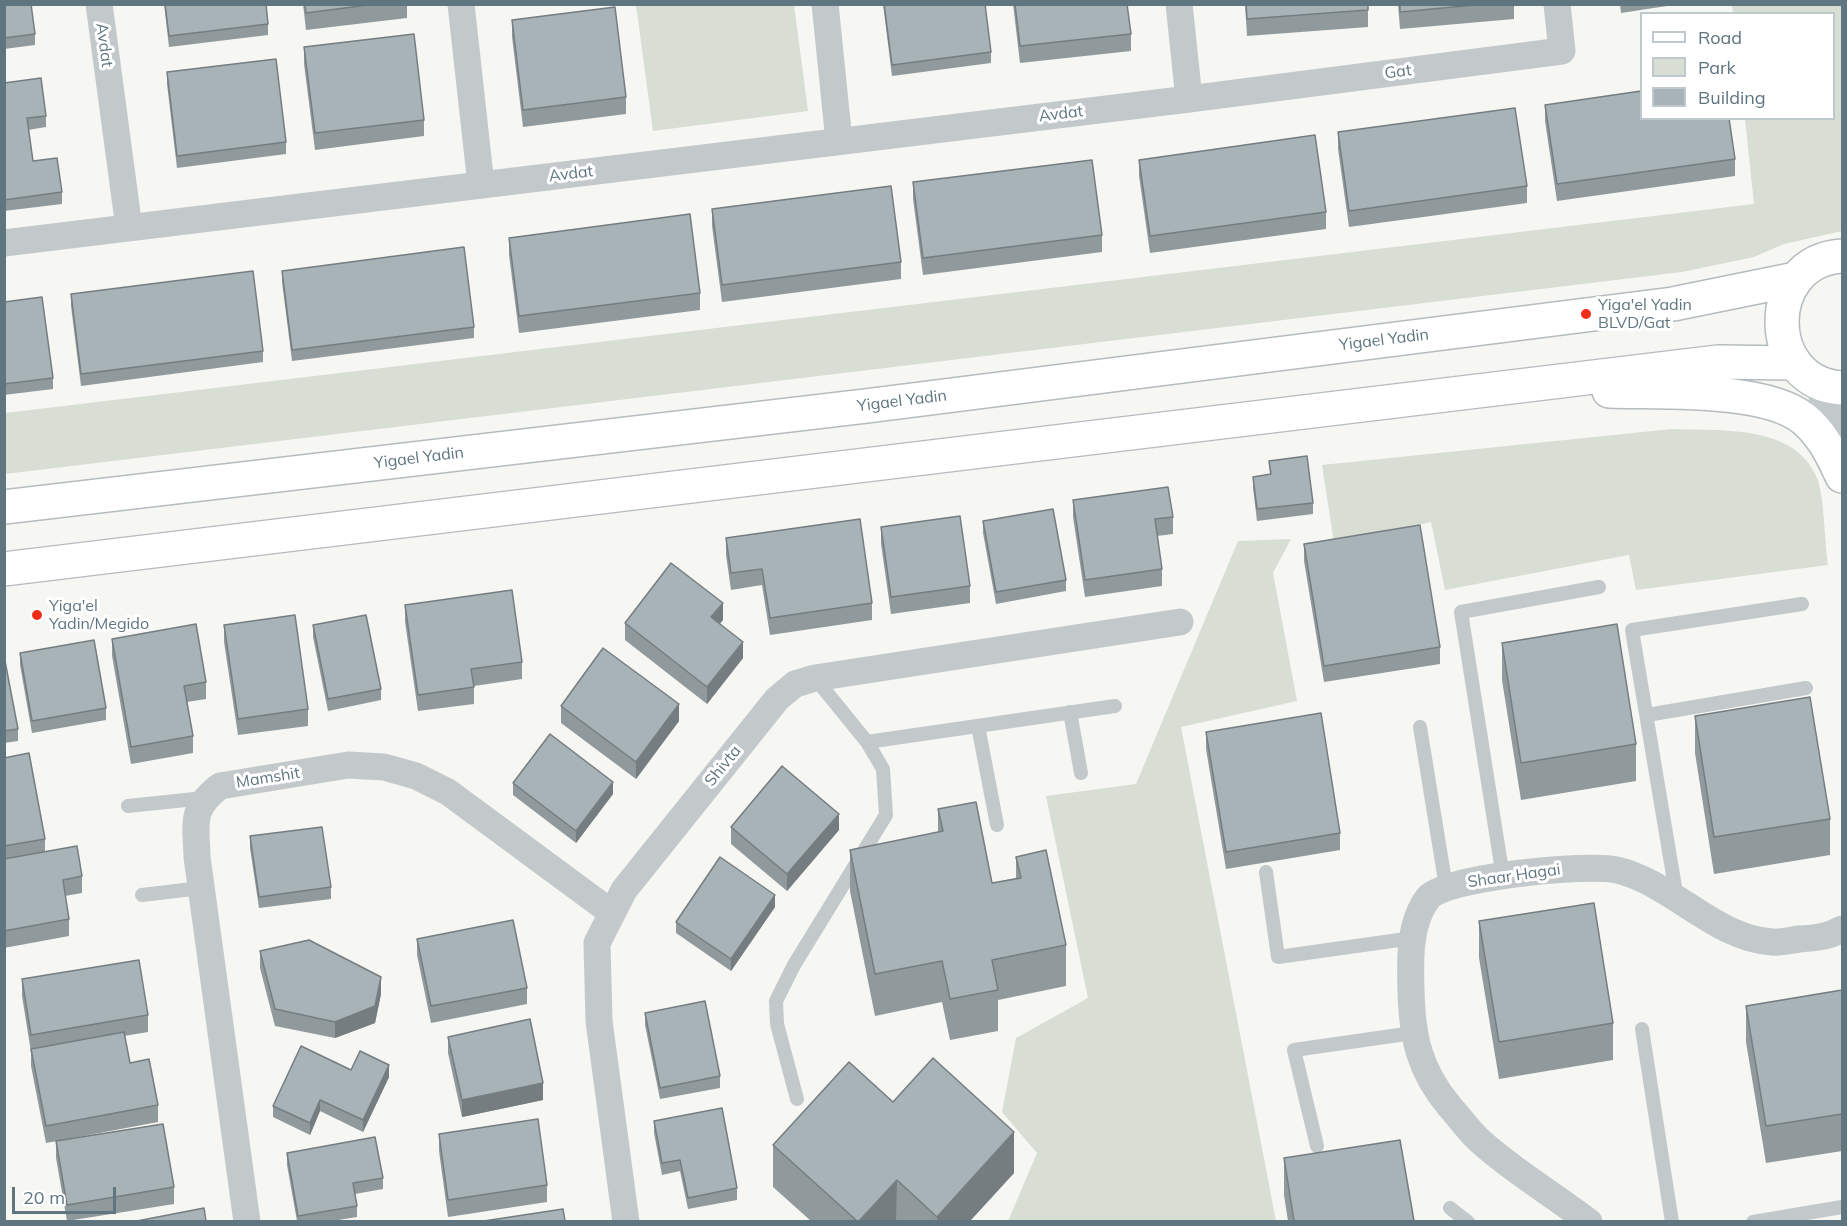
<!DOCTYPE html>
<html>
<head>
<meta charset="utf-8">
<style>
	body { margin:0 }
	#map { position:relative; width:1847px; height:1226px; overflow:hidden; background:#f6f6f2; font-family:Mulish,sans-serif }
	canvas { display:block }
	.frame { position:absolute; inset:0; border:6px solid #5f7680; pointer-events:none }
	.legend { position:absolute; left:1640px; top:12px; width:195px; height:108px; box-sizing:border-box; background:#fff; border:2px solid #bfc8cc; margin:0; padding:8px 10px; list-style:none; font-size:18px; color:#5f7680 }
	.legend li { display:flex; align-items:center; gap:12px; height:30px }
	.legend b { width:30px; border:2px solid #bfc8cc }
	.scale { position:absolute; left:12px; top:1187px; width:104px; height:27px; box-sizing:border-box; border:3px solid #5f7680; border-top:0; padding-left:8px; font-size:18px; line-height:21px; white-space:nowrap; color:#5f7680; -webkit-text-stroke:4px #fff; paint-order:stroke }
</style>
</head>
<body>
<div id="map">
<canvas width="1847" height="1226"></canvas>
<div class="frame"></div>
<ul class="legend">
<li><b style="height:8px;background:#fff"></b>Road</li>
<li><b style="height:16px;background:#d8ded3"></b>Park</li>
<li><b style="height:16px;background:#a7b3b7"></b>Building</li>
</ul>
<div class="scale">20 m</div>
</div>
<script>
const ctx = document.querySelector('canvas').getContext('2d');
ctx.lineJoin = 'round';
function fill(path, color) { ctx.fillStyle = color; ctx.fill(path, 'evenodd'); }
function stroke(path, color, width, dash) { ctx.strokeStyle = color; ctx.lineWidth = width; ctx.lineCap = dash ? 'butt' : 'round'; ctx.setLineDash(dash || []); ctx.stroke(path); }
function drawText(font, color, halo, rows, align = 'center') {
  ctx.font = font + ' Mulish,sans-serif'; ctx.lineWidth = 6; ctx.setLineDash([]); ctx.textBaseline = 'middle'; ctx.strokeStyle = halo; ctx.fillStyle = color; for (const [text, x, y, turn = 0] of rows) {
    ctx.save(); ctx.translate(x, y); ctx.rotate((+turn || 0) * Math.PI / 180); ctx.textAlign = isNaN(turn) ? turn : align; if (halo) ctx.strokeText(text, 0, 0); ctx.fillText(text, 0, 0); ctx.restore();
  }
}
fill(new Path2D(`
	M636,5H794L808,111L653,131Z
	M1732,5H1842V231L1784,244L1754,257L1682,272L5,474V413L1754,204L1745,119L1834,118V14L1733,13Z
	M1672,429C1720,431 1795,424 1817,478C1824,494 1825,545 1828,565L1636,590L1629,555L1445,590L1431,522L1334,543L1322,465Z
	M1291,539L1273,573L1297,701L1181,727L1276,1221H1008L1037,1153L1002,1112L1016,1038L1088,998L1046,796L1136,784L1238,541Z`), '#d8ded3');
const secondary = new Path2D(`
	M1842,256C1762,261 1762,383 1842,388
	M1609,391C1660,393 1765,387 1804,419C1822,434 1832,454 1842,476
	M4,507L866,406L1673,304L1796,279
	M4,569L1718,362L1794,363`);
stroke(secondary, '#b5bcbf', 36);
stroke(new Path2D(`
	M1070,712L1081,773
	M1647,715L1806,688
	M978,726L997,825
	M1420,727L1446,887
	M867,742L1115,706
	M128,806L204,798
	M1266,872L1278,957L1413,938
	M1503,877L1461,612L1599,587
	M142,895L201,888
	M1677,899L1632,630L1802,604
	M1642,1029L1672,1222
	M797,1099L777,1024L776,1001L794,965L886,815L883,769L867,742L815,678
	M1317,1146L1294,1050L1413,1033
	M1450,1208L1468,1222
	M1753,1222L1842,1207`), '#c3c8cb', 14);
stroke(new Path2D(`
	M99,4L129,228
	M461,4L481,185
	M825,4L839,141
	M1179,4L1189,99
	M4,243L1189,99L1562,51L1557,4
	M247,1222L197,857C196,822 190,809 220,786L348,765L384,767L416,776L448,792L612,913
	M626,1222L599,1021L597,943L624,890L777,699L795,684L815,678L1180,622
	M1589,1222C1554,1195 1513,1171 1480,1141C1469,1131 1460,1118 1450,1107C1419,1070 1412,1037 1411,990C1410,960 1409,923 1428,898C1445,877 1589,863 1617,870C1672,883 1714,938 1772,942C1781,943 1791,940 1799,939C1815,938 1828,937 1842,929`), '#c3c8cb', 27);
stroke(new Path2D(`
	M1820,383L1842,435`), '#c3c8cb', 33);
stroke(secondary, '#fff', 33);
fill(new Path2D(`
	M4,4L35,34V45L4,49Z
	M164,4H266L268,24V35L169,47Z
	M303,4H407V18L306,30Z
	M883,4H985L991,52V63L892,76Z
	M1013,4H1127L1131,34V51L1020,63Z
	M1245,4H1368V27L1247,36Z
	M1398,4H1514V19L1400,29Z
	M1620,4H1680L1621,13Z
	M512,20L626,97V114L523,127L512,37Z
	M304,47L424,120V136L315,150L304,64Z
	M167,72L286,142V154L177,168L167,84Z
	M4,83L46,116V127L28,130L33,161L62,192V204L4,211Z
	M1545,105L1735,159V176L1557,201L1545,121Z
	M1338,132L1527,186V203L1349,227L1338,149Z
	M1139,160L1326,212V229L1150,253L1139,176Z
	M913,182L1102,235V252L923,275L913,199Z
	M712,209L901,262V279L722,302L712,226Z
	M509,238L700,293V310L519,333L509,255Z
	M282,271L474,327V338L292,361L282,282Z
	M71,294L263,351V362L81,386L71,306Z
	M4,302L53,378V389L4,395Z
	M1269,461L1313,503V514L1257,521L1253,488V477L1270,475Z
	M1073,500L1173,517V534L1157,536L1162,569V586L1085,597L1073,517Z
	M983,521L1066,580V591L996,604L983,533Z
	M881,527L970,586V603L891,614L881,544Z
	M726,538L872,603V620L770,635L762,585L731,590L726,555Z
	M1304,544L1440,647V664L1324,682L1304,561Z
	M405,605L522,662V679L474,686V704L418,711L405,622Z
	M723,620L720,623L743,658L707,704L625,640V623Z
	M224,625L308,709V726L238,735L224,642Z
	M313,625L381,689V700L328,711L313,637Z
	M112,639L206,682V699L187,702L193,736V753L131,764L112,656Z
	M1502,643L1636,744V781L1521,800L1502,680Z
	M20,653L106,708V720L32,733L20,665Z
	M4,661L18,729V741L4,743Z
	M561,706L679,721L636,779L561,723Z
	M1695,716L1830,819V855L1714,874L1695,753Z
	M1206,732L1340,833V850L1226,869L1206,749Z
	M4,758L45,839V852L82,876V893L65,896L69,919V936L4,948Z
	M513,783L613,794L576,843L513,795Z
	M938,809L992,883L1016,878V857L1066,945V986L998,1000V1031L950,1040L942,1002L875,1016L850,891V850L938,832Z
	M731,827L839,830L787,891L731,844Z
	M250,836L331,887V899L259,908L250,848Z
	M775,907L731,971L676,933V922Z
	M1479,921L1613,1023V1060L1499,1079L1479,958Z
	M417,939L527,988V1004L431,1023L417,955Z
	M260,951L381,994L375,1023L335,1038L275,1026L260,968Z
	M22,979L148,1015V1032L124,1036L130,1063L158,1105V1122L46,1143L31,1066V1052L22,996Z
	M1842,990V1151L1766,1163L1746,1042V1006Z
	M645,1013L720,1076V1088L660,1099L645,1025Z
	M448,1037L543,1100L462,1117L448,1053Z
	M351,1070L389,1077L363,1132L320,1111L310,1135L273,1117V1106Z
	M893,1102L1014,1173L970,1221H811L773,1187V1145Z
	M654,1121L737,1188V1200L688,1209L680,1171L662,1175L654,1133Z
	M439,1134L547,1185V1202L448,1217L439,1151Z
	M56,1141L174,1187V1204L67,1221L56,1158Z
	M287,1153L383,1178V1189L355,1194L357,1206V1217L332,1221H297L287,1165Z
	M1284,1158L1414,1221H1288L1284,1195Z`), '#909a9d');
fill(new Path2D(`
	M723,603V620L711,634V617Z
	M743,642V658L707,704V687Z
	M679,704V721L636,779V762Z
	M613,782V794L576,843V831Z
	M839,814V830L787,891V874Z
	M775,895V907L731,971V959Z
	M381,977V994L375,1023L335,1038V1022Z
	M389,1065V1077L363,1132V1120Z
	M543,1083V1100L462,1117V1100Z
	M320,1100V1111L310,1135V1123Z
	M1014,1132V1173L970,1221H937V1217Z
	M897,1180L896,1221H859Z`), '#757d80');
const building = new Path2D(`
	M4,4H31L35,34L4,38Z
	M165,4H266L268,24L169,36Z
	M305,4H376L306,13Z
	M884,4H985L991,52L892,65Z
	M1015,4H1127L1131,34L1020,46Z
	M1246,4H1368V10L1247,19Z
	M1400,4H1486L1400,12Z
	M615,7L626,97L523,110L512,20Z
	M414,34L424,120L315,133L304,47Z
	M276,59L286,142L177,156L167,72Z
	M41,78L46,116L27,118L33,161L57,158L62,192L4,200V83Z
	M1641,91V118H1729L1735,159L1557,184L1545,105Z
	M1515,108L1527,186L1349,211L1338,132Z
	M1315,135L1326,212L1150,236L1139,160Z
	M1092,160L1102,235L923,258L913,182Z
	M891,186L901,262L722,285L712,209Z
	M690,214L700,293L519,316L509,238Z
	M464,247L474,327L292,350L282,271Z
	M253,271L263,351L81,374L71,294Z
	M42,297L53,378L4,384V302Z
	M1307,456L1313,503L1257,509L1253,477L1271,474L1269,461Z
	M1168,487L1173,517L1155,519L1162,569L1085,580L1073,500Z
	M1053,509L1066,580L996,592L983,521Z
	M960,516L970,586L891,597L881,527Z
	M860,519L872,603L770,618L762,569L731,573L726,538Z
	M1420,525L1440,647L1324,666L1304,544Z
	M671,563L723,603L711,617L743,642L707,687L625,623Z
	M512,590L522,662L471,669L474,687L418,695L405,605Z
	M295,615L308,709L238,719L224,625Z
	M366,615L381,689L328,699L313,625Z
	M196,624L206,682L184,686L193,736L131,747L112,639Z
	M1617,624L1636,744L1521,763L1502,643Z
	M94,640L106,708L32,721L20,653Z
	M603,648L679,704L636,762L561,706Z
	M4,661H5L18,729L4,731Z
	M1810,697L1830,819L1714,837L1695,716Z
	M1321,713L1340,833L1226,852L1206,732Z
	M550,734L613,782L576,831L513,783Z
	M29,753L45,839L4,846V758Z
	M782,766L839,814L787,874L731,827Z
	M976,802L992,883L1021,878L1016,857L1046,850L1066,945L992,960L998,990L950,999L942,961L875,974L850,850L943,831L938,809Z
	M322,827L331,887L259,897L250,836Z
	M77,846L82,876L63,880L69,919L4,931V859Z
	M720,857L775,895L731,959L676,922Z
	M1594,903L1613,1023L1499,1042L1479,921Z
	M513,920L527,988L431,1006L417,939Z
	M309,940L381,977L375,1006L335,1022L275,1009L260,951Z
	M139,960L148,1015L31,1035L22,979Z
	M1842,990V1114L1766,1126L1746,1006Z
	M705,1001L720,1076L660,1088L645,1013Z
	M530,1019L543,1083L462,1100L448,1037Z
	M124,1032L130,1063L149,1059L158,1105L46,1126L31,1049Z
	M301,1046L351,1070L360,1051L389,1065L363,1120L320,1100L310,1123L273,1106Z
	M933,1058L1014,1132L937,1217L897,1180L859,1221H857L773,1145L849,1062L893,1102Z
	M722,1108L737,1188L688,1198L680,1160L662,1163L654,1121Z
	M538,1119L547,1185L448,1200L439,1134Z
	M163,1124L174,1187L67,1205L56,1141Z
	M375,1137L383,1178L353,1183L357,1206L298,1216L287,1153Z
	M1400,1140L1414,1221H1294L1284,1158Z
	M204,1208L206,1221H137Z
	M563,1209L565,1221H484Z`);
fill(building, '#a7b3b7');
stroke(building, '#757d80', 1.5);
for (const [x, y, r, color] of [
	[1586,314,6,"#ef2e1a"],
	[37,615,6,"#ef2e1a"]
]) { const dot = new Path2D(); dot.arc(x, y, r, 0, 2 * Math.PI); ctx.fillStyle = color; ctx.fill(dot); stroke(dot, '#fff', 2); }
drawText('16px', '#5f7680', '#fff', [
	["Avdat",104,45,82],
	["Gat",1398,72,-7],
	["Avdat",1061,114,-7],
	["Avdat",571,174,-7],
	["Yigael Yadin",1384,340,-7],
	["Yigael Yadin",902,401,-7],
	["Yigael Yadin",419,458,-7],
	["Shivta",723,766,-51],
	["Mamshit",268,778,-9],
	["Shaar Hagai",1514,876,-8]
]);
drawText('16px', '#5f7680', '#fff', [
	["Yiga'el Yadin",1598,305],
	["BLVD/Gat",1598,323],
	["Yiga'el",49,606],
	["Yadin/Megido",49,624]
], 'left');
</script>
</body>
</html>
